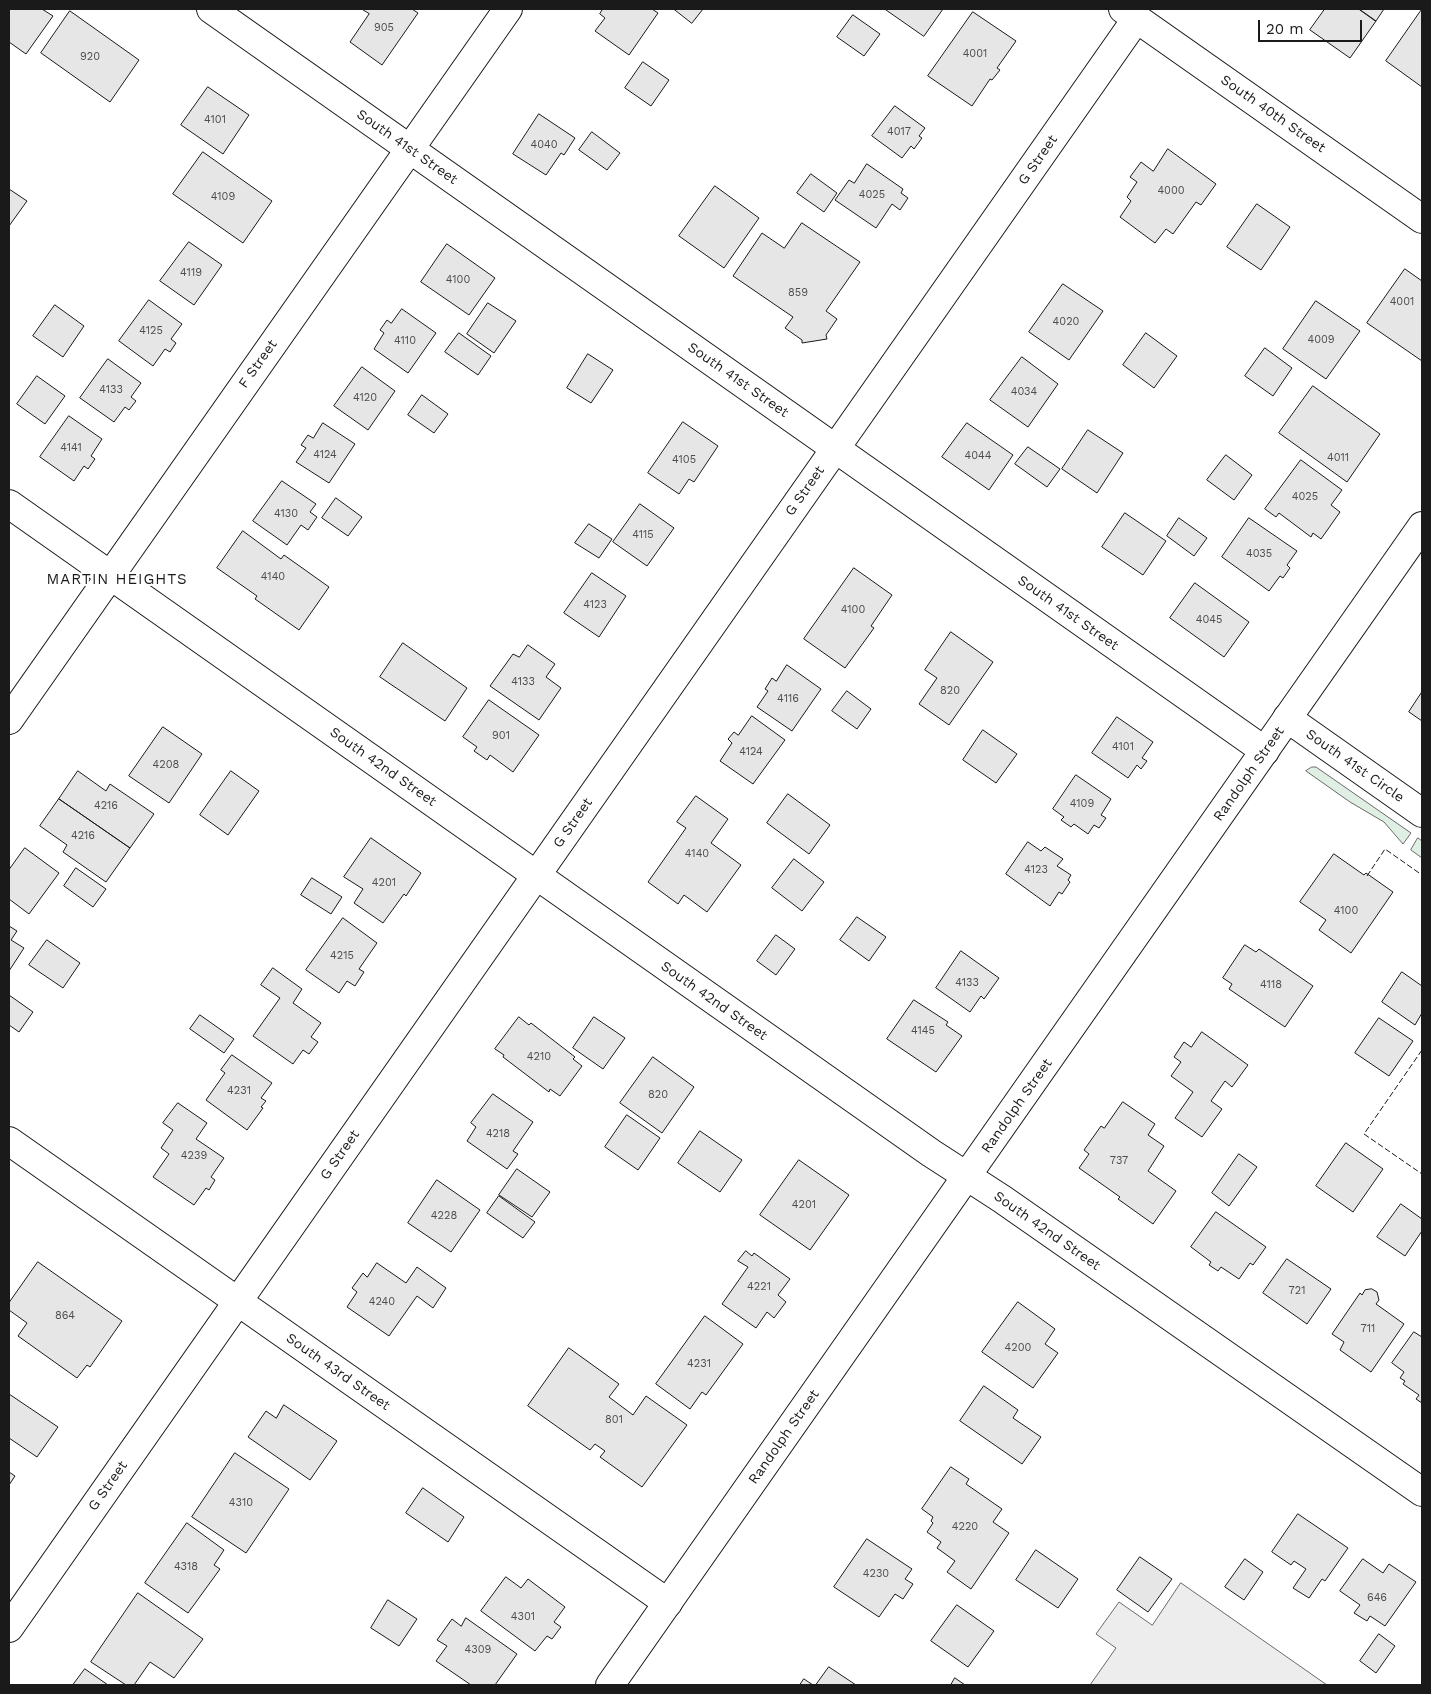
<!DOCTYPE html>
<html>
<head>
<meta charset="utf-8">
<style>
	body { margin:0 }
	#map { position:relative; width:1431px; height:1694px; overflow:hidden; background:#fff; font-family:"Work Sans",sans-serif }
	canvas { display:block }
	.frame { position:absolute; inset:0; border:10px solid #1a1a1a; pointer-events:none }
	.scale { position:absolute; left:1258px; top:20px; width:104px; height:22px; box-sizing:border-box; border:2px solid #1a1a1a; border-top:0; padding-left:6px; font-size:15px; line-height:18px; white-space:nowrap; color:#1a1a1a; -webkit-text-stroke:4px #fff; paint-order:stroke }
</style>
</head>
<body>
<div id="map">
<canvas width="1431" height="1694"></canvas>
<div class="frame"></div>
<div class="scale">20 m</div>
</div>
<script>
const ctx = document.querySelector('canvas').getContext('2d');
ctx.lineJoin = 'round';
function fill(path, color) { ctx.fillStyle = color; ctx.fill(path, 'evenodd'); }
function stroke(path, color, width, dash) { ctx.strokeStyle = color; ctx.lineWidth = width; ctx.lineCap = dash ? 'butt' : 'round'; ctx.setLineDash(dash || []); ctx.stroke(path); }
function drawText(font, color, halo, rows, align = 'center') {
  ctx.font = font + ' "Work Sans",sans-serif'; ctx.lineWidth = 4; ctx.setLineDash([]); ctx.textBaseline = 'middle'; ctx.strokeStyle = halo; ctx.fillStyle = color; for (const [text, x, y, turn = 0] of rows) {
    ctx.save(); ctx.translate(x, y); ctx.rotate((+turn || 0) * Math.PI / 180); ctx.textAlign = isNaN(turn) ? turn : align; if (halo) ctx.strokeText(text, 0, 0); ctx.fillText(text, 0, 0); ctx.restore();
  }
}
const green = new Path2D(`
	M1312,767H1316L1411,833L1403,844L1384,822L1350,802L1306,771Z
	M1418,838L1422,841V858L1411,850Z`);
fill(green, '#e0efe3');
stroke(green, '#6a6a6a', 1);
const parking = new Path2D(`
	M1181,1583L1327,1685H1090L1116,1648L1096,1634L1119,1602L1152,1625Z`);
fill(parking, '#ededed');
stroke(parking, '#6a6a6a', 1);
const building = new Path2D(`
	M9,9H42L53,16L26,54L9,42Z
	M362,9H412L418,13L382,65L350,42L369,14Z
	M603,9H652L658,13L629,55L595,31L605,18L600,14Z
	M674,9H703L692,23Z
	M885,9H943L924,36Z
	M1325,9H1359L1376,21L1350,58L1310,30Z
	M1359,9H1384L1376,21Z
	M1422,9V87L1386,61Z
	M70,11L139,60L110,102L41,53Z
	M973,12L1016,41L997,68L1000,70L992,80L990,79L972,106L928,76Z
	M853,15L880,34L864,56L837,37Z
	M643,62L669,80L651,106L625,88Z
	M208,87L249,115L223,154L181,125Z
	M895,106L925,128L919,136L922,138L914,149L911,146L902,158L872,136Z
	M539,114L575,138L564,155L561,153L546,175L513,154Z
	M592,132L620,153L607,170L579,150Z
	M1168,149L1216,184L1201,205L1196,202L1173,234L1166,229L1155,243L1120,217L1131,201L1127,197L1137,182L1130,177L1141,162L1153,171Z
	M203,152L272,201L243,243L173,194Z
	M867,164L903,189L901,193L908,198L900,210L892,204L876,228L835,200L849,180L854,183Z
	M811,174L837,193L824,212L797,193Z
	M715,186L759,218L724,268L679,236Z
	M9,189L27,201L9,226Z
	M1257,204L1290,227L1261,270L1227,247Z
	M802,223L860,262L826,311L837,319L826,335L827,339L802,343V340L785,328L793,317L733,276L762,233L784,248Z
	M189,242L222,265L194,305L160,281Z
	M447,244L495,278L469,315L421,282Z
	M1405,269L1422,281V361L1367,323Z
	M1063,284L1103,311L1069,360L1029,332Z
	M149,300L182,324L171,339L176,343L170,352L165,349L153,366L119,341Z
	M1316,301L1360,331L1326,379L1283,349Z
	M488,303L516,321L494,353L467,334Z
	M55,305L84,326L63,357L33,336Z
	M402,309L436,333L408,373L374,349L384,333L380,330L387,320L391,323Z
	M459,333L491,356L478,375L445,352Z
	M1146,333L1177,356L1154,388L1123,365Z
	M1265,348L1292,368L1273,396L1245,376Z
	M588,354L613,370L591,403L567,388Z
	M1022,357L1058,384L1028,427L990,400Z
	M108,359L141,383L131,397L136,401L129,410L125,407L114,422L80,398Z
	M362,367L395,391L368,430L334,406Z
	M37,376L65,396L45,424L17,404Z
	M1313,386L1380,434L1347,482L1279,433Z
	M422,395L448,414L434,433L408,415Z
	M69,416L102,439L91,456L95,459L88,469L84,466L74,481L40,457Z
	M683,422L718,446L694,482L689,479L679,494L648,473Z
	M323,423L355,444L329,483L296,462L306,448L301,445L308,435L313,438Z
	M967,423L1013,455L989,490L942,457Z
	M1088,430L1123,453L1097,493L1062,469Z
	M1028,447L1060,469L1047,487L1015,464Z
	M1226,455L1252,475L1234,500L1207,480Z
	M1301,460L1342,490L1331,505L1340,512L1321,539L1313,533L1311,537L1279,513L1276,517L1265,509Z
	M282,481L316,504L310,512L317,517L308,530L301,525L287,545L253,521Z
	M336,498L362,517L348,536L322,518Z
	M640,504L674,528L647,566L613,542Z
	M1125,513L1166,541L1143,575L1102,547Z
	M1179,518L1207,538L1194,556L1167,536Z
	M1249,518L1297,551L1287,565L1290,568L1283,578L1280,576L1269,591L1222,557Z
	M589,524L612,539L599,558L575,543Z
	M243,531L281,559L284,555L329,587L299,630L255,599L257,596L217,568Z
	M854,568L892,595L871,626L874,628L845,668L804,639Z
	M592,573L626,596L599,637L564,613Z
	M1195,583L1249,622L1224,657L1170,618Z
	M951,632L993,662L949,725L919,704L937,678L925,670Z
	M403,643L467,688L445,721L380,677Z
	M528,645L555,664L546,677L561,688L539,720L490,686L513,654L519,657Z
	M787,665L821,689L792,731L757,707L768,691L765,689L772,678L776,681Z
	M847,691L871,709L857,729L832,711Z
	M1422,692V721L1409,712Z
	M489,700L539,735L513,772L490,755L487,760L474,751L477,747L463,737Z
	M752,716L785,740L753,784L720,761L732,743L728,739L734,732L738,735Z
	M1117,717L1153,742L1142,758L1147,761L1141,769L1137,765L1128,778L1092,753Z
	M163,727L202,754L169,803L129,776Z
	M983,730L1017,754L996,783L963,760Z
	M78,771L106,791L110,784L154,814L130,848L59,799Z
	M231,771L259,791L228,835L200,815Z
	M1076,775L1111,799L1101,815L1106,818L1099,828L1094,825L1088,834L1074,824L1071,827L1061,820L1064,817L1053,809Z
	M788,794L830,825L809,854L767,823Z
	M696,796L728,819L711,843L741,865L707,912L684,895L678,904L648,882L686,828L677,822Z
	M59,799L130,848L106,882L63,852L67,845L40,826Z
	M371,838L421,873L406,896L404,894L383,923L354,903L363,889L344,877Z
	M1028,842L1041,851L1045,847L1063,859L1057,866L1071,875L1068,880L1070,882L1062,894L1059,892L1050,906L1006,874Z
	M25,848L59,873L29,914L9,899V870Z
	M1334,854L1364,875L1366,873L1393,892L1351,953L1319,930L1326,920L1300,902Z
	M794,859L824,882L802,911L772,888Z
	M76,868L106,889L93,907L64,886Z
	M312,878L342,897L331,914L301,895Z
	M857,917L886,937L869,961L840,940Z
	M343,918L377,943L359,969L364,972L355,986L347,981L339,993L306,970Z
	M9,926L17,931L11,940L24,948L9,971Z
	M776,935L795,949L776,975L757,961Z
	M47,940L80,963L63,988L29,965Z
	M1245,945L1256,952L1259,949L1313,986L1285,1027L1229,989L1232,984L1223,978Z
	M961,951L999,978L984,999L981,996L970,1012L936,988Z
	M273,968L302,989L293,1003L321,1023L311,1037L318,1042L309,1054L303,1050L293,1064L253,1036L280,998L261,985Z
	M1402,972L1422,986V1013L1415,1025L1382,1002Z
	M9,995L33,1012L19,1032L9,1025Z
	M914,1000L948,1022L946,1025L962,1036L936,1072L887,1039Z
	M200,1015L234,1039L224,1053L190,1029Z
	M519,1017L529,1025L531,1023L575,1057L573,1059L582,1066L560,1096L550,1089L549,1092L503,1057L504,1055L495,1049Z
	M594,1017L625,1038L603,1069L573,1048Z
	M1379,1018L1413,1041L1389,1076L1355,1053Z
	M1202,1032L1248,1065L1232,1087L1225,1081L1211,1101L1222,1109L1202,1137L1175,1118L1193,1092L1171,1076L1181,1062L1174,1057L1184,1042L1191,1047Z
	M232,1055L272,1083L261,1098L266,1101L261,1107L263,1108L247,1130L206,1100L225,1073L221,1070Z
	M653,1057L694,1087L662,1133L620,1103Z
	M493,1094L533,1122L513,1151L518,1154L507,1169L467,1141L476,1127L471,1123Z
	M1123,1102L1155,1124L1148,1135L1164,1146L1148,1171L1176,1191L1153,1224L1118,1199L1120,1197L1079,1168L1089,1154L1084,1150L1101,1126L1104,1128Z
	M178,1103L207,1123L196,1139L224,1158L211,1177L215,1180L209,1190L206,1188L194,1205L153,1177L169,1154L161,1148L173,1130L163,1123Z
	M627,1115L660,1138L638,1170L605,1147Z
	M700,1131L742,1160L720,1192L678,1163Z
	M1346,1143L1383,1169L1353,1212L1316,1186Z
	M1239,1154L1257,1167L1229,1206L1212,1193Z
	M799,1160L849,1195L810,1250L760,1215Z
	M517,1169L550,1192L532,1217L499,1195Z
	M437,1180L480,1210L451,1252L408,1223Z
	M499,1196L535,1222L523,1238L487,1213Z
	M1401,1204L1422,1219V1231L1405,1256L1377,1237Z
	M1216,1212L1266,1247L1253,1265L1250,1263L1239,1279L1221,1267L1218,1271L1209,1265L1211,1262L1191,1247Z
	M746,1251L752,1256L754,1253L790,1279L778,1295L786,1302L774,1318L767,1312L756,1328L722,1304L748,1267L738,1261Z
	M1287,1259L1331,1289L1307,1324L1263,1293Z
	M38,1262L122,1321L90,1367L87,1365L77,1378L18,1336L27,1323L9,1310V1303Z
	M377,1263L406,1283L417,1267L446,1288L433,1308L417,1296L389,1336L347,1307L357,1292L352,1288L363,1273L367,1277Z
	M1372,1289L1377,1292L1379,1300L1376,1304L1404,1324L1371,1372L1340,1350L1344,1342L1332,1334L1360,1293L1362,1295L1365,1290Z
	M1018,1302L1055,1329L1045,1344L1058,1353L1033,1388L982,1352Z
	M705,1316L743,1344L706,1395L702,1392L690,1409L656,1384Z
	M1414,1332L1422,1337V1403L1416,1399L1419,1395L1403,1384L1405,1381L1400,1378L1404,1372L1392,1363Z
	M569,1348L619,1384L609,1397L633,1415L646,1396L687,1425L642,1487L600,1457L605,1451L595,1444L590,1450L528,1406Z
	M984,1386L1018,1410L1013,1418L1041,1437L1022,1464L960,1421Z
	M9,1394L58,1427L37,1457L9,1438Z
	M284,1405L337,1441L310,1480L248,1437L266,1411L276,1418Z
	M235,1453L289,1489L246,1553L192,1517Z
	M951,1467L969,1479L966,1484L1002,1509L993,1522L1009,1533L971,1589L947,1572L955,1561L937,1548L941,1542L927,1532L933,1523L931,1521L933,1517L922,1509Z
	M9,1472L15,1476L9,1485Z
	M423,1488L464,1517L448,1542L406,1513Z
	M1298,1514L1348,1548L1325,1581L1322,1579L1309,1598L1293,1588L1306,1569L1294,1561L1291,1565L1272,1552Z
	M187,1523L224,1550L214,1565L220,1569L188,1613L145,1583Z
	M867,1539L912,1569L905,1579L913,1584L903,1599L895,1594L879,1617L834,1587Z
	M1036,1550L1078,1579L1058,1608L1016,1580Z
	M1140,1557L1172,1579L1148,1612L1117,1590Z
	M1245,1559L1263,1572L1244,1600L1225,1587Z
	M1363,1559L1383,1573L1389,1564L1416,1582L1385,1626L1370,1616L1367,1621L1354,1613L1360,1605L1340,1591Z
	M506,1577L521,1588L528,1579L565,1607L554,1622L561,1627L552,1639L547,1636L535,1651L481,1611Z
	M138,1593L203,1639L174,1678L150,1662L134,1685H126L91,1662Z
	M388,1600L417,1619L399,1646L371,1628Z
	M957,1605L994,1631L968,1667L931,1641Z
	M466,1618L517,1654L495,1685H471L436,1661L447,1646L437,1640L452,1619L461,1626Z
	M1379,1634L1395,1646L1376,1673L1360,1661Z
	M829,1667L856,1685H816Z
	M85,1669L108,1685H73Z
	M955,1678L965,1685H951Z
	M804,1679L813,1685H800Z`);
fill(building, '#e6e6e6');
stroke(building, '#1a1a1a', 1);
const minor = new Path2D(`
	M211,9L1265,751
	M9,504L931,1153L1002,1199L1422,1492
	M1287,718L1422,813
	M9,720L508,9
	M9,1141L668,1603
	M9,1628L1137,18`);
const major = new Path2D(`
	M1123,9L1422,219
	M610,1685L1422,526`);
stroke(minor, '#1a1a1a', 30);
stroke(major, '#1a1a1a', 30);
stroke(minor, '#fff', 28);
stroke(major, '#fff', 28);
stroke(new Path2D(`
	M1367,876L1385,849L1422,875
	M1422,1050L1364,1134L1422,1174`), '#1a1a1a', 1, [6, 2.5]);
drawText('11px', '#4d4d4d', null, [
	["905",384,28],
	["4001",975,54],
	["920",90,57],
	["4101",215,120],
	["4017",899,132],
	["4040",544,145],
	["4000",1171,191],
	["4025",872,195],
	["4109",223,197],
	["4119",191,273],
	["4100",458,280],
	["859",798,293],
	["4001",1402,302],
	["4020",1066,322],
	["4125",151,331],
	["4009",1321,340],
	["4110",405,341],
	["4133",111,390],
	["4034",1024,392],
	["4120",365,398],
	["4141",71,448],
	["4124",325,455],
	["4044",978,456],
	["4011",1338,458],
	["4105",684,460],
	["4025",1305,497],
	["4130",286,514],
	["4115",643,535],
	["4035",1259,554],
	["4140",273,577],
	["4123",595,605],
	["4100",853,610],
	["4045",1209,620],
	["4133",523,682],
	["820",950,691],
	["4116",788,699],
	["901",501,736],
	["4101",1123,747],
	["4124",751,752],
	["4208",166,765],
	["4109",1082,804],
	["4216",106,806],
	["4216",83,836],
	["4140",697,854],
	["4123",1036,870],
	["4201",384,883],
	["4100",1346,911],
	["4215",342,956],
	["4133",967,983],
	["4118",1271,985],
	["4145",923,1031],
	["4210",539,1057],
	["4231",239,1091],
	["820",658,1095],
	["4218",498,1134],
	["4239",194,1156],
	["737",1119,1161],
	["4201",804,1205],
	["4228",444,1216],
	["4221",759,1287],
	["721",1297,1291],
	["4240",382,1302],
	["864",65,1316],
	["711",1368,1329],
	["4200",1018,1348],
	["4231",699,1364],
	["801",614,1420],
	["4310",241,1503],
	["4220",965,1527],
	["4318",186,1567],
	["4230",876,1574],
	["646",1377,1598],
	["4301",523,1617],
	["4309",478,1650]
]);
drawText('14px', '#1a1a1a', '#fff', [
	["South 40th Street",1273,114,35],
	["South 41st Street",407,147,35],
	["G Street",1038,160,-55],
	["F Street",258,364,-55],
	["South 41st Street",738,380,35],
	["G Street",805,491,-55],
	["South 41st Street",1068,613,35],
	["South 41st Circle",1355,766,35],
	["South 42nd Street",383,767,35],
	["Randolph Street",1249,774,-55],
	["G Street",573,823,-55],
	["South 42nd Street",714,1001,35],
	["Randolph Street",1017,1106,-55],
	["G Street",340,1155,-55],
	["South 42nd Street",1047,1231,35],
	["South 43rd Street",338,1372,35],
	["Randolph Street",784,1437,-55],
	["G Street",108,1486,-55]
]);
ctx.letterSpacing = '1px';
drawText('15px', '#1a1a1a', '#fff', [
	["MARTIN HEIGHTS",117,580]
]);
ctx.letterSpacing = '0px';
</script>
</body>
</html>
